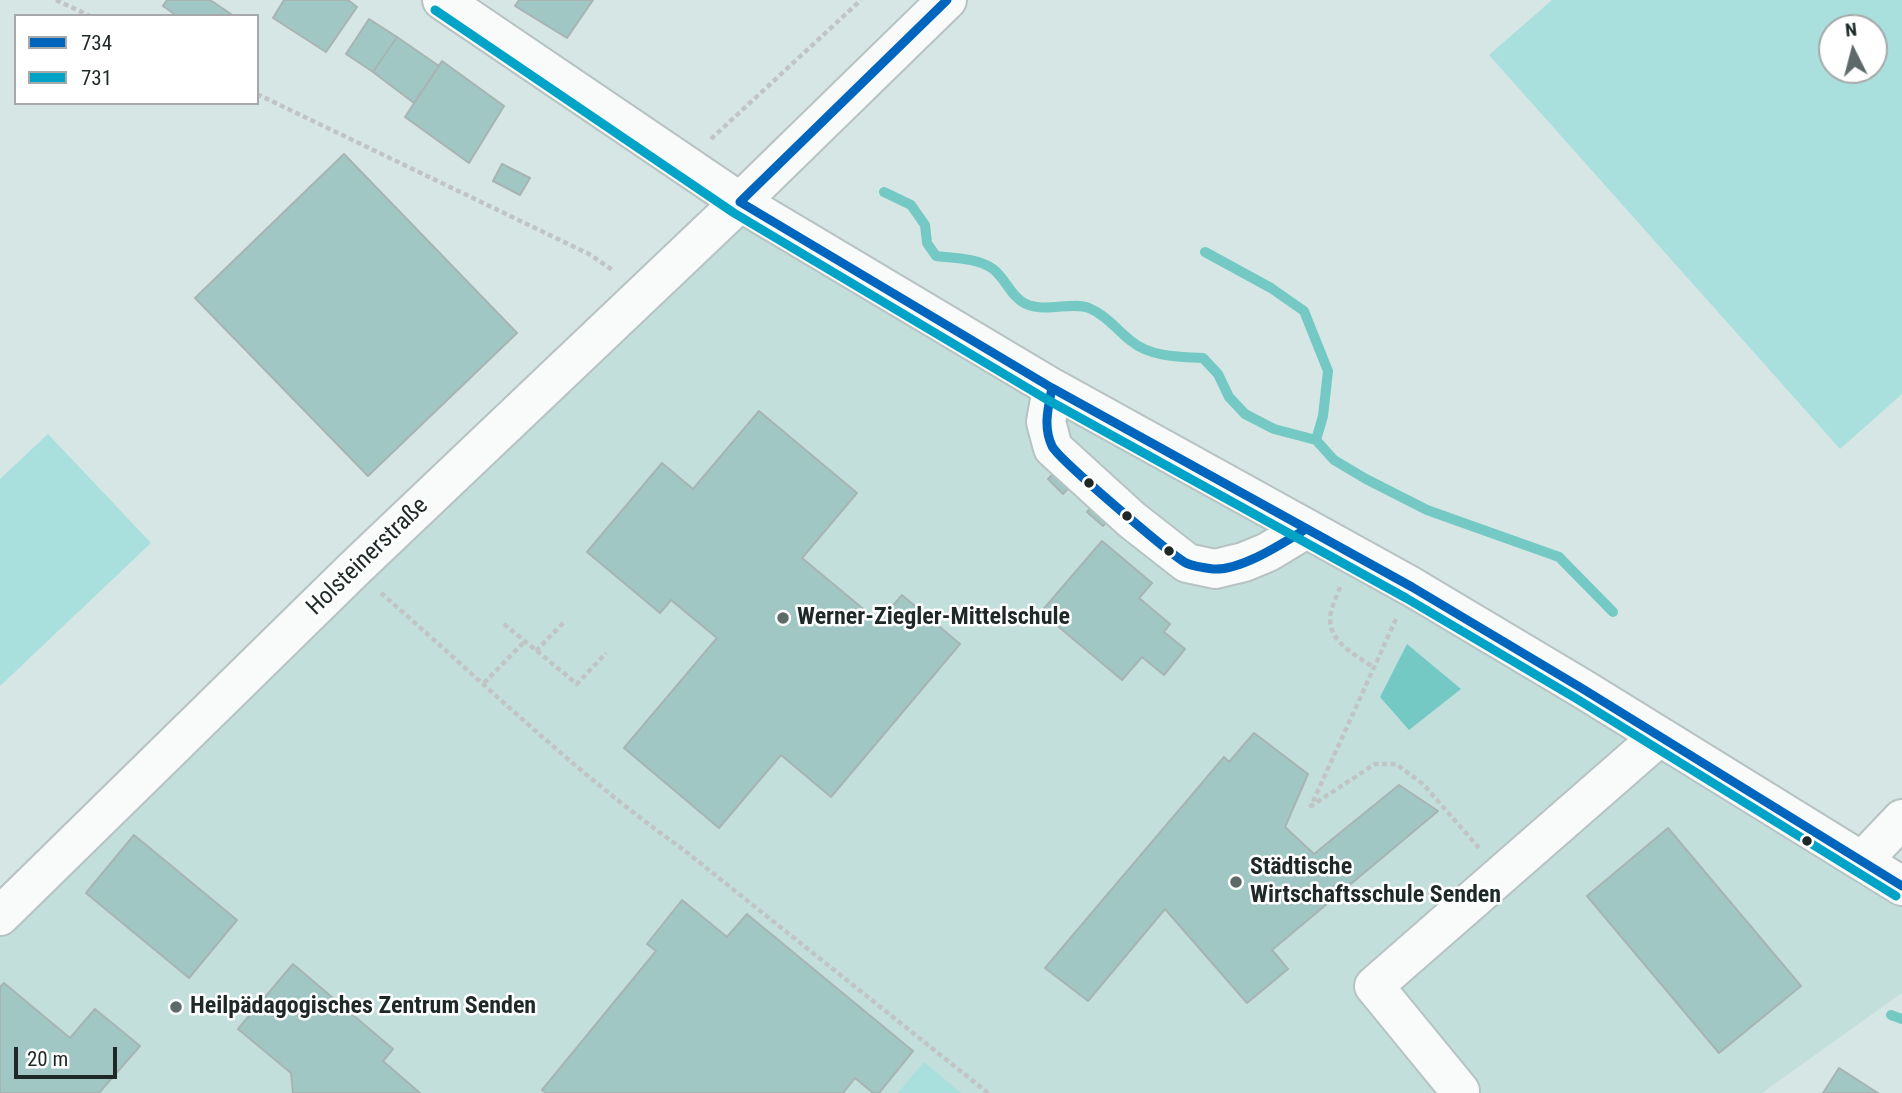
<!DOCTYPE html>
<html>
<head>
<meta charset="utf-8">
<style>
	body { margin:0 }
	#map { position:relative; width:1902px; height:1093px; overflow:hidden; background:#d6e6e4; font-family:"Roboto Condensed",sans-serif }
	canvas { display:block }
	.legend { position:absolute; left:14px; top:14px; width:245px; height:91px; box-sizing:border-box; background:#fff; border:2px solid #a5a9a9; margin:0; padding:9px 12px; list-style:none; font-size:21px; color:#1d2827 }
	.legend li { display:flex; align-items:center; gap:14px; height:35px }
	.legend b { width:35px; border:2px solid #a5a9a9 }
	.north { position:absolute; left:1818px; top:14px; width:70px; height:70px; box-sizing:border-box; background:#fff; border:2px solid #a5a9a9; border-radius:50%; rotate:354deg; font-size:19px; font-weight:700; line-height:28px; text-align:center; color:#1d2827 }
	.north::after { content:''; display:block; margin:auto; width:24px; height:32px; background:#5e6a69; clip-path:polygon(50% 0,100% 100%,50% 72%,0 100%) }
	.scale { position:absolute; left:14px; top:1047px; width:103px; height:32px; box-sizing:border-box; border:4px solid #1d2827; border-top:0; padding-left:9px; font-size:21px; line-height:24px; white-space:nowrap; color:#1d2827; -webkit-text-stroke:5px #fff; paint-order:stroke }
</style>
</head>
<body>
<div id="map">
<canvas width="1902" height="1093"></canvas>
<ul class="legend">
<li><b style="height:9px;background:#0065bd"></b>734</li>
<li><b style="height:9px;background:#01a3c6"></b>731</li>
</ul>
<div class="north">N</div>
<div class="scale">20 m</div>
</div>
<script>
const ctx = document.querySelector('canvas').getContext('2d');
ctx.lineJoin = 'round';
function fill(path, color) { ctx.fillStyle = color; ctx.fill(path, 'evenodd'); }
function stroke(path, color, width, dash) { ctx.strokeStyle = color; ctx.lineWidth = width; ctx.lineCap = dash ? 'butt' : 'round'; ctx.setLineDash(dash || []); ctx.stroke(path); }
function drawText(font, color, halo, rows, align = 'center') {
  ctx.font = font + ' "Roboto Condensed",sans-serif'; ctx.lineWidth = 5; ctx.setLineDash([]); ctx.textBaseline = 'middle'; ctx.strokeStyle = halo; ctx.fillStyle = color; for (const [text, x, y, turn = 0] of rows) {
    ctx.save(); ctx.translate(x, y); ctx.rotate((+turn || 0) * Math.PI / 180); ctx.textAlign = isNaN(turn) ? turn : align; if (halo) ctx.strokeText(text, 0, 0); ctx.fillText(text, 0, 0); ctx.restore();
  }
}
fill(new Path2D(`
	M740,206L1902,890V993L1762,1093H0V918Z`), '#c3dfdc');
fill(new Path2D(`
	M1552,0H1902V394L1840,449L1489,55ZM1832,28H1874V70H1832Z
	M48,434L151,543L0,686V479Z
	M924,1062L961,1093H898Z`), '#a9dfdc');
fill(new Path2D(`
	M1407,644L1461,689L1409,730L1380,697Z`), '#75c9c5');
stroke(new Path2D(`
	M884,192L911,205L925,225L927,243L936,256C954,258 978,258 993,269C1006,279 1011,297 1026,304C1045,313 1073,301 1089,308C1106,315 1117,330 1131,341C1150,357 1180,357 1203,358L1218,374L1229,397L1245,414L1274,429L1316,440
	M1205,252L1271,288L1304,311L1328,371L1323,416L1316,440L1334,460L1366,479L1427,510L1559,557L1613,612
	M1891,1015L1902,1019`), '#75c9c5', 10);
const building = new Path2D(`
	M167,0H210L234,16H177L163,6Z
	M284,0H348L357,7L326,52L273,18Z
	M519,0H593L567,38L515,6Z
	M369,19L397,37L373,72L346,54Z
	M397,37L439,66L414,103L373,72Z
	M442,61L504,106L469,163L405,117Z
	M344,154L517,333L368,476L195,298Z
	M502,164L530,178L520,195L493,181Z
	M759,411L857,493L802,558L879,622L902,595L960,644L831,797L781,755L719,828L624,748L717,638L671,600L660,613L587,552L662,463L693,489Z
	M1059,468L1074,482L1063,494L1048,479Z
	M1098,500L1113,514L1103,526L1087,512Z
	M1102,541L1152,583L1139,598L1170,624L1164,632L1185,649L1164,675L1142,657L1122,680L1041,612Z
	M1254,733L1308,774L1285,827L1314,854L1399,785L1438,811L1272,950L1288,969L1247,1003L1165,909L1088,1001L1045,968L1224,757L1229,762Z
	M1668,828L1801,986L1719,1053L1587,896Z
	M134,835L237,920L189,978L86,893Z
	M682,900L727,937L747,914L748,915L913,1051L879,1093H873L855,1078L843,1093H546L542,1090L656,951L647,944Z
	M293,964L393,1049L383,1061L420,1093H293L291,1073L238,1029Z
	M4,983L70,1038L95,1009L140,1046L99,1093H0V987Z
	M1839,1068L1878,1093H1823Z`);
fill(building, '#a1c7c5');
stroke(building, '#a7b4b2', 2);
const minor = new Path2D(`
	M442,0L740,202L1052,388L1412,587L1583,689L1902,886
	M1052,388L1046,422L1053,448L1132,520L1187,563L1215,569L1244,562L1268,552L1306,529
	M1863,860L1902,819
	M0,916L354,569L740,202L947,0
	M1460,1091L1374,986L1659,737`);
stroke(minor, '#b7c3c2', 42);
stroke(new Path2D(`
	M56,0L90,16
	M257,94L589,254L614,271
	M711,139L861,0
	M1340,587C1337,597 1330,609 1330,619C1330,643 1356,655 1373,667
	M381,593C481,680 576,774 684,850L988,1093
	M1396,619L1311,806L1375,764H1396L1423,784L1479,848
	M504,624L577,684L606,653
	M536,651L565,621
	M484,683L525,641`), '#c0c5c4', 4.5, [5, 3.5]);
stroke(minor, '#f9fbfb', 38);
stroke(new Path2D(`
	M740,202L1052,388L1412,587L1583,689L1902,886
	M740,202L947,0
	M1052,388C1048,408 1043,427 1052,446C1058,459 1170,554 1186,563C1193,566 1205,568 1213,569C1241,571 1283,543 1306,529`), '#0065bd', 9);
stroke(new Path2D(`
	M435,10L734,213L1046,399L1406,598L1577,699L1896,896`), '#01a3c6', 9);
for (const [x, y, r, color] of [
	[1089,483,6,"#1d2827"],
	[1127,516,6,"#1d2827"],
	[1169,551,6,"#1d2827"],
	[783,618,7,"#5e6a69"],
	[1807,841,6,"#1d2827"],
	[1236,882,7,"#5e6a69"],
	[176,1007,7,"#5e6a69"]
]) { const dot = new Path2D(); dot.arc(x, y, r, 0, 2 * Math.PI); ctx.fillStyle = color; ctx.fill(dot); stroke(dot, '#fff', 2.5); }
drawText('24px', '#1d2827', '#fff', [
	["Holsteinerstraße",368,557,-44]
]);
drawText('bold 24px', '#1d2827', '#fff', [
	["Werner-Ziegler-Mittelschule",797,618],
	["Städtische",1250,868],
	["Wirtschaftsschule Senden",1250,896],
	["Heilpädagogisches Zentrum Senden",190,1007]
], 'left');
</script>
</body>
</html>
